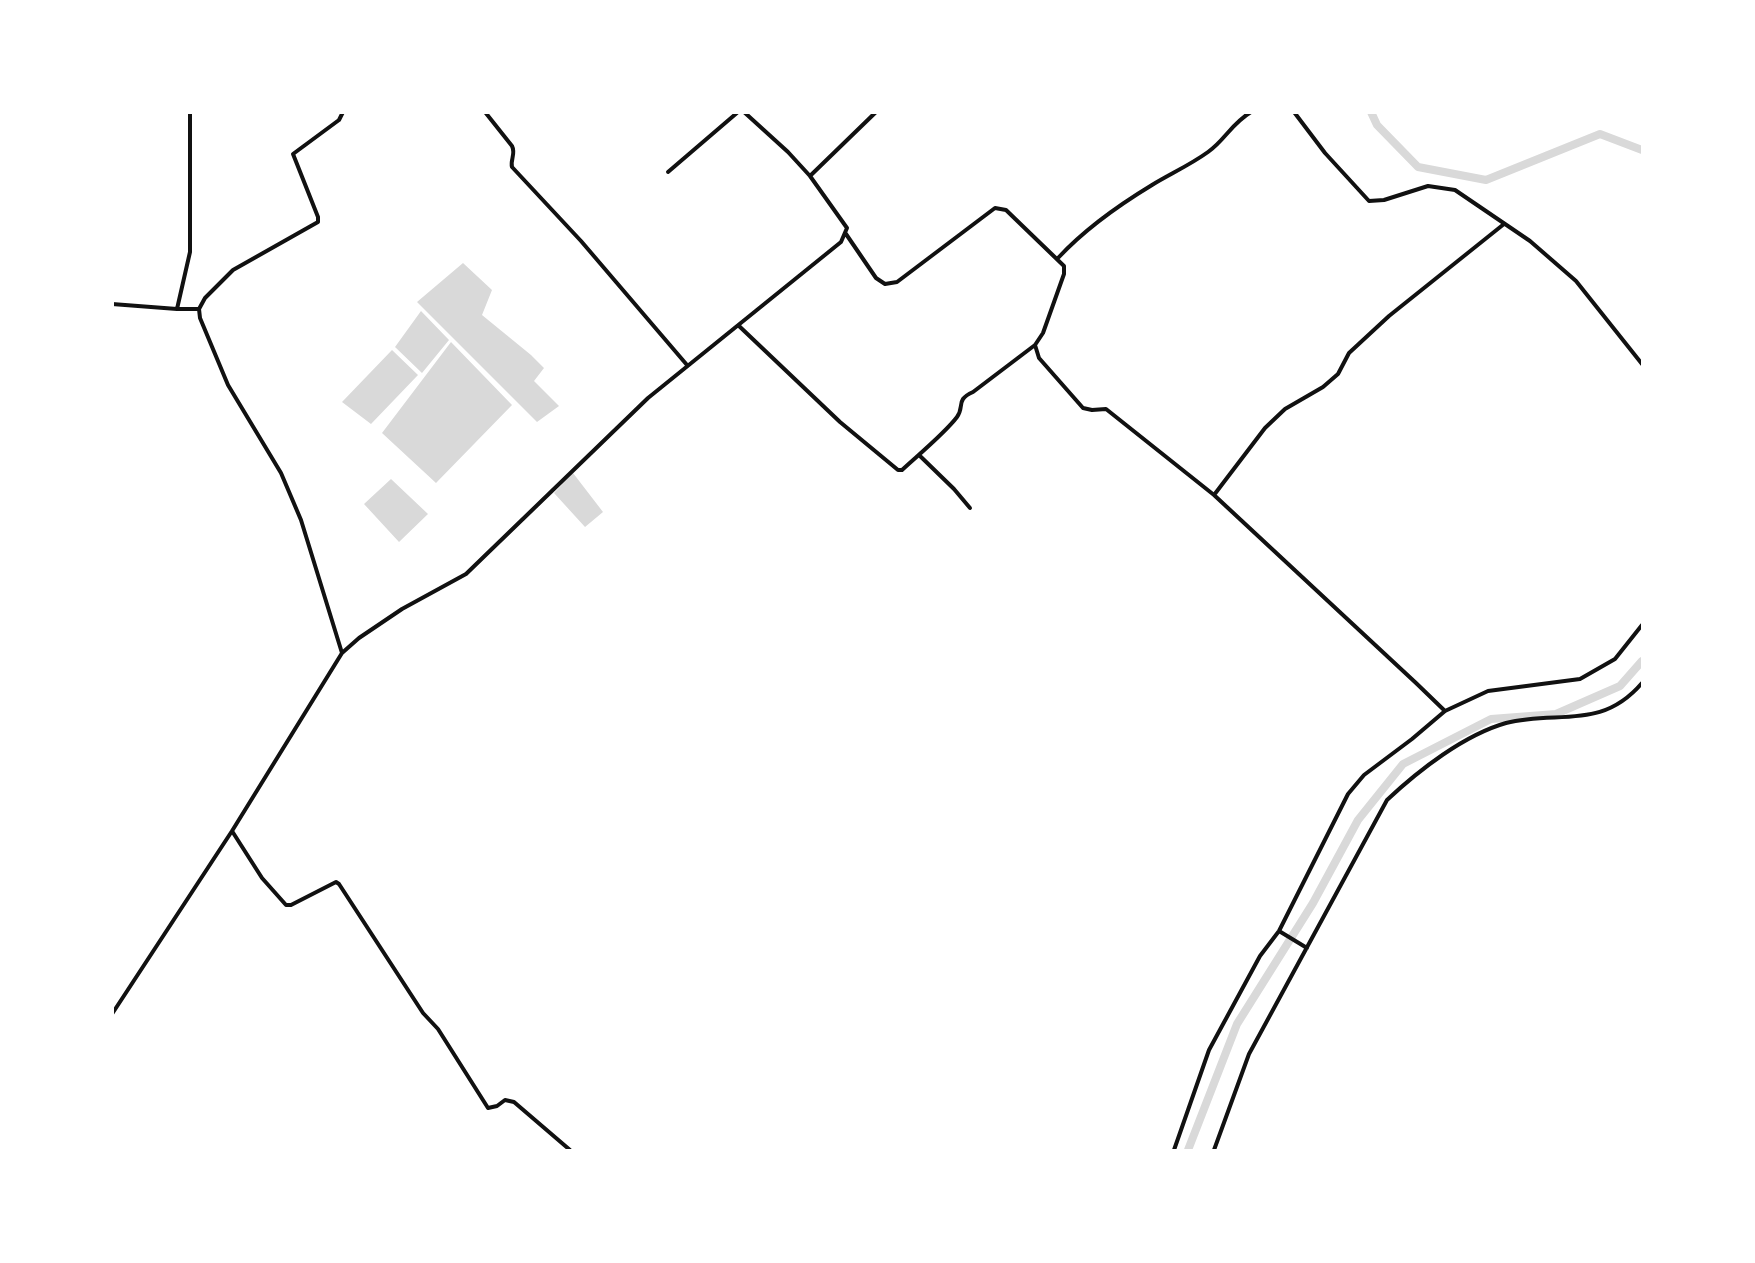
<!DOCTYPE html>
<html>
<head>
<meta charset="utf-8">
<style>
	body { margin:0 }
	#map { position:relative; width:1755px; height:1263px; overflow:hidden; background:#fff; font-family:Overpass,sans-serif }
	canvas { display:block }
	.frame { position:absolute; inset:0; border:114px solid #fff; pointer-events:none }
</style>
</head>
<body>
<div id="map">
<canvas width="1755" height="1263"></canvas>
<div class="frame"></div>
</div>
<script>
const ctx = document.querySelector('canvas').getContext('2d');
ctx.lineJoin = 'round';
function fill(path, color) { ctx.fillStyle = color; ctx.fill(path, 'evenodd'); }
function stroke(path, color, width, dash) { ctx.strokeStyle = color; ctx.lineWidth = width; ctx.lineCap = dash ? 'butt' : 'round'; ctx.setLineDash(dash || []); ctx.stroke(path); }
fill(new Path2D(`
	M463,263L492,290L482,315L531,355L544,368L534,381L559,406L537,422L417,302Z
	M421,311L449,340L422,373L395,347Z
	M451,342L512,405L436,483L382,433Z
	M392,350L418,375L371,424L342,402Z
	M573,473L603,512L585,527L554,493Z
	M391,479L428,514L399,542L364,504Z`), '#d9d9d9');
stroke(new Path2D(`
	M1371,112L1377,125L1418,167L1486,180L1600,134L1642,150
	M1188,1150L1237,1024L1313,903L1358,820L1403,764L1491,719L1556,714L1620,686L1642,661`), '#d9d9d9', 8);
stroke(new Path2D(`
	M485,112L512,146C516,154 510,160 512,167L581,241L687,365
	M744,112L788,152L810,176
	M1294,112L1325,153L1369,201L1384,200L1428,186L1455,190L1530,241L1576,281L1642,364
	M668,172L738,112
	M846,234L876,278L885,284L897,282L995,208L1006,210L1064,266V274L1043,333L1035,345L1039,358L1083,408L1092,410L1106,409L1214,495L1416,683L1445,711
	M1058,258C1084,230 1119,205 1152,185C1170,174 1190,165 1208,152C1225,140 1231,124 1251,112
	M112,304L177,309H199
	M177,309L190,252V112
	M739,326L840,422L898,470H902C917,456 945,433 957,417C965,406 955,400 973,392L1035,345
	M919,455L954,489L970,508
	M1214,495L1265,428L1285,409L1323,387L1338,374L1349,353L1389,316L1504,224
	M342,653L301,520L281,473L228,385L200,318L199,309L205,298L233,270L318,222V217L293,154L339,120L343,112
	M232,831L262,878L286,905H291L336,882L339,884L423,1013L438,1029L488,1108L497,1106L505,1100L514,1102L570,1150
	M1279,931L1307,948
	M112,1014L232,831L342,653L359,638L402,609L466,574L648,398L841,242L847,228L810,176L876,112
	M1174,1150L1209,1050L1260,956L1279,931L1348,794L1364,775L1412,739L1445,711L1488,691L1580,679L1615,659L1642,625
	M1214,1150L1249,1054L1387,800C1419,770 1464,735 1506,723C1558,710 1601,731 1642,683`), '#111', 4);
</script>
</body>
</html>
